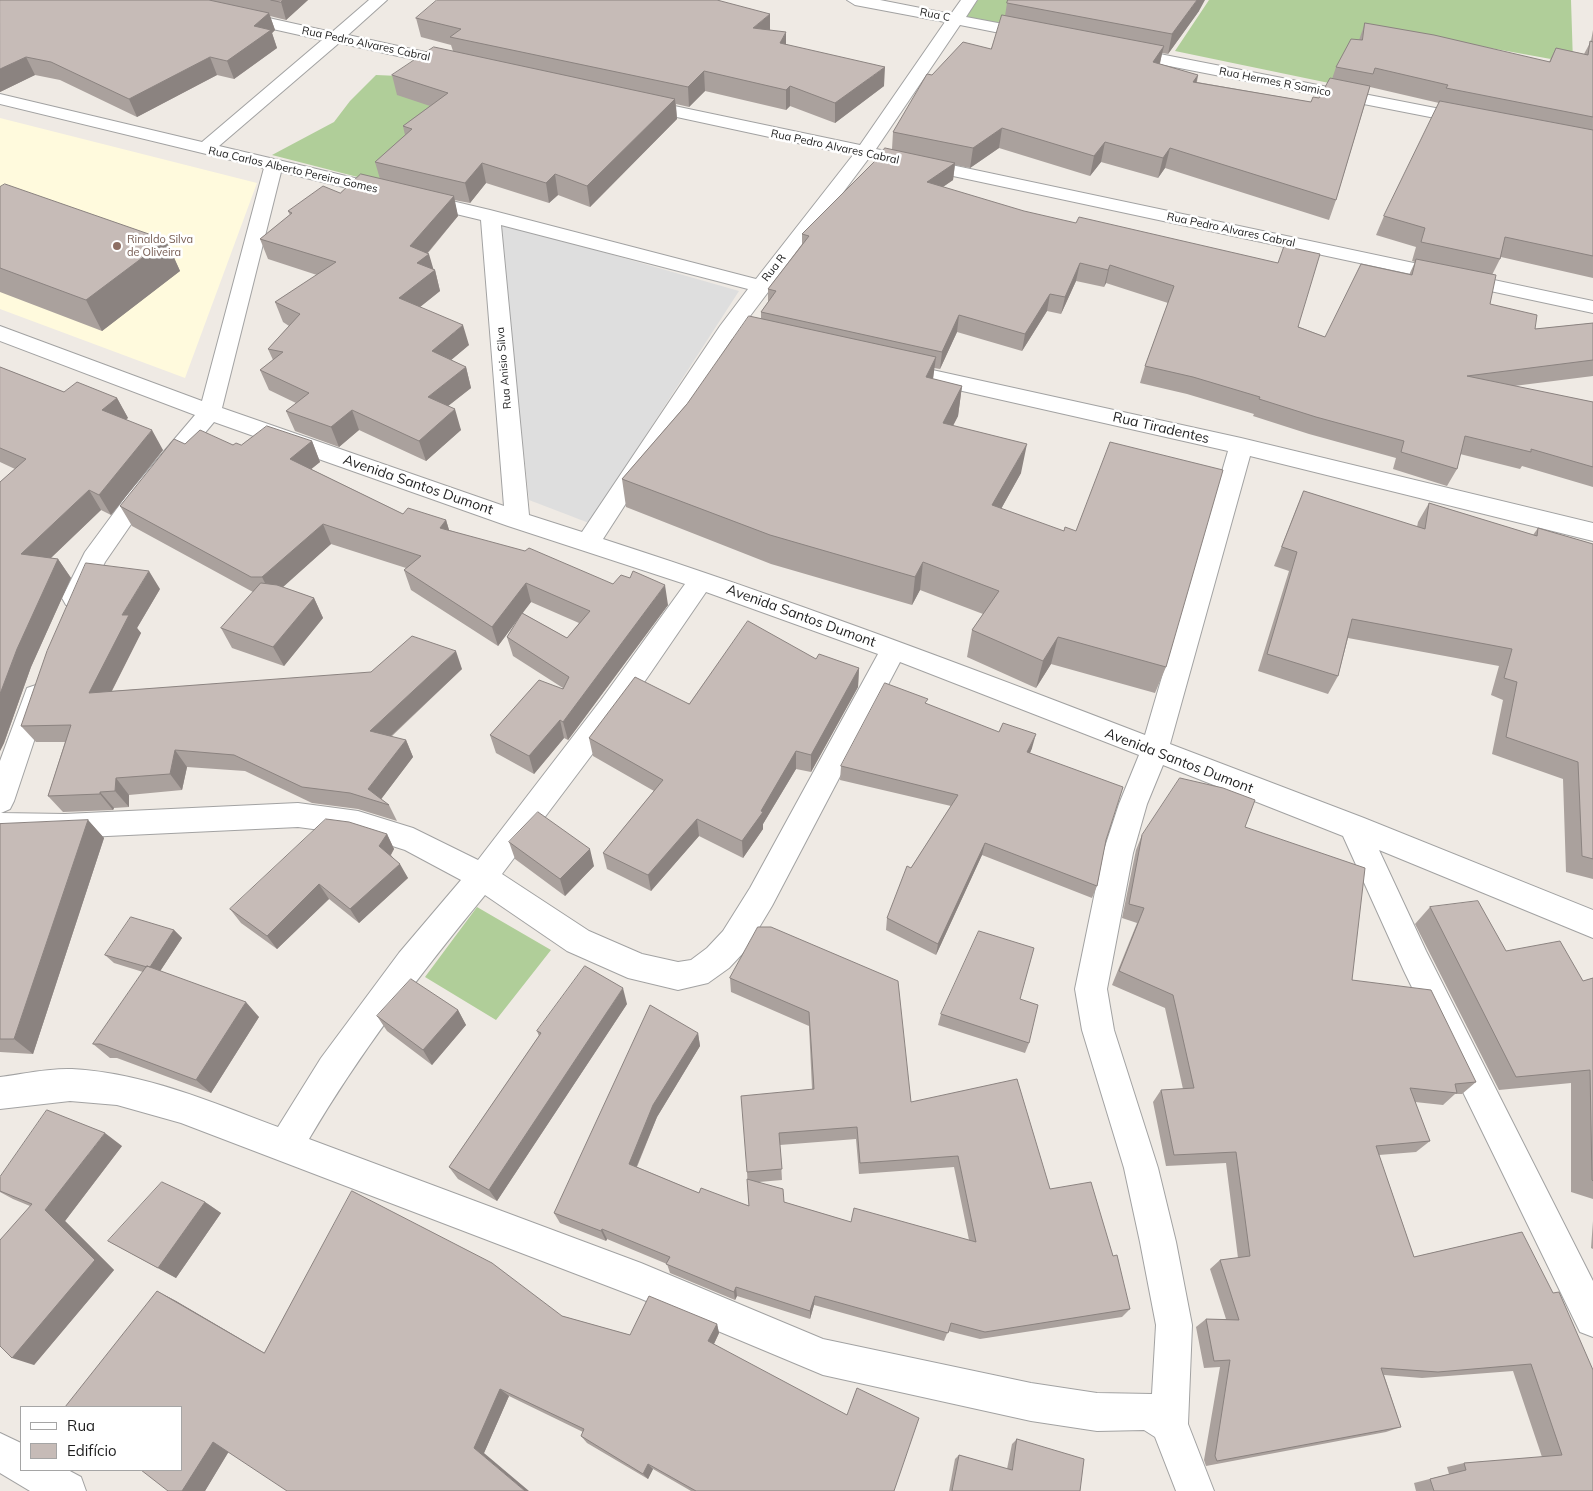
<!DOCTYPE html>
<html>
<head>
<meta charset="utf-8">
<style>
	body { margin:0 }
	#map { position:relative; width:1593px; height:1491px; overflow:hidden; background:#efeae4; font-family:Mulish,sans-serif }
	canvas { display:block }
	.legend { position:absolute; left:20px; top:1406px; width:162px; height:65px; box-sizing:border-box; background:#fff; border:1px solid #a5a5a5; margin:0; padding:6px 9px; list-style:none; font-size:15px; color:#1e1e1e }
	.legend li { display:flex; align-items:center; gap:10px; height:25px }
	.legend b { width:25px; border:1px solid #a5a5a5 }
</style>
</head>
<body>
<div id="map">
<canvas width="1593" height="1491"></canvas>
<ul class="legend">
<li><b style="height:6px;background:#fff"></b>Rua</li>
<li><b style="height:14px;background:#c6bbb7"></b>Edifício</li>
</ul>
</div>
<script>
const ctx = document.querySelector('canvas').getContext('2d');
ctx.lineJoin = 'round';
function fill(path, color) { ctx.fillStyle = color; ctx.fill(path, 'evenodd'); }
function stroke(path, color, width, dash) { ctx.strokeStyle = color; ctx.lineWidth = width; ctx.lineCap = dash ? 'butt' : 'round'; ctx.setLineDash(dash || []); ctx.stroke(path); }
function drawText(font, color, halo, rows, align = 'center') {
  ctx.font = font + ' Mulish,sans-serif'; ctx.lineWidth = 5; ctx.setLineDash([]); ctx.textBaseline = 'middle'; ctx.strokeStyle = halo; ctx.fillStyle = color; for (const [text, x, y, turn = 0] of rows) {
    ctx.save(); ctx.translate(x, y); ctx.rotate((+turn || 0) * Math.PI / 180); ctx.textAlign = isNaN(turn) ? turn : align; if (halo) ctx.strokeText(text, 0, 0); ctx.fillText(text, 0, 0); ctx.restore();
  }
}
fill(new Path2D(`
	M0,118L257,183L185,378L0,309Z`), '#fffadd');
fill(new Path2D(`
	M978,0H1012L1007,15L996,24L965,17Z
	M1209,0H1571L1573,63L1396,31L1329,83L1175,51Z
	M376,75L491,80L381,183L272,155L334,122L350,101Z
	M477,907L551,950L496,1020L425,977Z`), '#b0ce99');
fill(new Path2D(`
	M498,222L739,291L589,523L529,500Z`), '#dedede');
const minor = new Path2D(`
	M157,0H187L332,32L369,0H387L348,35L457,59L463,60L466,64L463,68L457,69L339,43L219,146L490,210L756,279L853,155L635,108L632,104L635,100L641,99L860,145L945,22L855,5L847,0H880L951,14L961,0H977L966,17L1035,30L1041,31L1043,35L1041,39L1035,40L960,25L876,149L1593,301V313L869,158L741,328L782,337L785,342L782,347L774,349L732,339L603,539C786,598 966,666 1145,735L1228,451L896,376L888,374L885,369L888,364L896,362L1241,438L1593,523V541L1250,456L1170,744L1364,818L1593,910V938L1379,850L1426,951L1593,1281V1337L1580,1332L1404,971L1343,836L1163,765L1147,804L1133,853L1107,989L1114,1030L1158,1168L1176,1242L1192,1325L1188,1424L1214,1491H1176L1155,1437L1144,1430L1097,1431L1031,1421L823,1375L639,1298L181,1123L117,1105L70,1101L0,1109V1077C23,1074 49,1068 72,1069C145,1073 211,1102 278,1127L321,1058L399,953L461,880L405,850L358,835L298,827L65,838L0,837V761L27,688L36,685L45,688L49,696L14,801L10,809L1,813L65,814L298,803L358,811L413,828L478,860L601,700L685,584L508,526L214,422L143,507L105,562L84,605L75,607L66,605L62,598L85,552L127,495L195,415L0,341V326L202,401L264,168L0,104V94L202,142L322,40L165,5ZM281,172L481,220L504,506L222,408ZM501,225L748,289L720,326L582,532L529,515ZM706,592L878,654L750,888L723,931L707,948L691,960L678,962L642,954L589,931L502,874L621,716ZM900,662L1139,755L1119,804L1103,853L1075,989L1082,1030L1124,1168L1140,1242L1156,1325L1152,1394L1097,1393L1031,1383L823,1339L641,1263L309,1139C360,1052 421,973 485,895L567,951L628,978L678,990L708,983L729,968L745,951L772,906Z
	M1124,47L1471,115L1477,116L1480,120L1477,124L1471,125L1118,56L1116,52L1118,48Z
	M0,1433L21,1443V1470H68L81,1477L86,1491H30L0,1473Z`);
stroke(minor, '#a2a2a2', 2);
fill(minor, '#fff');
fill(new Path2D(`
	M0,0H308L286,20L270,16L275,30L272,33L277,48L234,79L217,75L137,117L60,80L35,75L0,92Z
	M1007,3L1199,11L1168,54L1162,53L1160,64L1198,75L1197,82L1311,102L1319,98L1332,79L1336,67L1359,40L1365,23L1549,62L1556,48L1584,54L1591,41L1593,30V278L1501,257L1492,275L1490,304L1535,329L1593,323V376L1514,386L1593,402V487L1522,466L1520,469L1460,454L1457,469L1447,486L1393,469L1396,458L1309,434L1253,416L1254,414L1187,394L1140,383L1145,366L1168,303L1106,283L1104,287L1076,281L1061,314L1047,311L1022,351L957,332L940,369L934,368L933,379L962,386L958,416L953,426L1021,473L1001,509L1166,667L1155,693L1051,664L1036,688L967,657L972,630L983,614L920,590L912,605L771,564L626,507L622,479L761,318V312L768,302V289L802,244V234L892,149L893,132L932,75L991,49L1005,16ZM1370,87L1439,103L1384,216L1376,235L1416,247L1412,261L1415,262L1409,275L1325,337L943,187L953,180L955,165L970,168L999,148L1090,176L1101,162L1158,178L1165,168L1329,220L1336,200Z
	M416,18L770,30L786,44L884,86L835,123L790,106L786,110L705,91L689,107L676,104L677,119L590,207L558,195L549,203L486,183L470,203L454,200L458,216L428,253L433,270H435L440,291L420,307L469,345L451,360L466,367L471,388L448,406L461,430L426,461L359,430L339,447L295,431L286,411L296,403L269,390L260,370L273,360L268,349L289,326L283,322L275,302L317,275L268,259L260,239L290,215L288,211L380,179L375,162L405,135L403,126L430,106L397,95L392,75L453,51L451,45L421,37Z
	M0,187L166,240L180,271L102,331L0,292Z
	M0,367L64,392L117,398L128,418L126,419L163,450L111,515L101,510L51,558L58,559L71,578L31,667L4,743L0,751V482L15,469L0,462Z
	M312,441L320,462L311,469L403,514L446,520L449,530L613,584L668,605L568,740L564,738L534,774L496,753L490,735L563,688L513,656L507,637L521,615L498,646L411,590L404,570L406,568L331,544L282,587L314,598L323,618L284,666L232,648L221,628L253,592L132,526L120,506L185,444L241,445ZM531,602L579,623L567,638L522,613Z
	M1304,491L1417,527L1418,522L1429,503L1533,535L1538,528L1593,544V879L1566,872L1563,779L1492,754L1503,700L1491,695L1499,666L1348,638L1338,676L1328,694L1258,671L1289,571L1274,566L1296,510Z
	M160,589L137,628L141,633L112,691L462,669L391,737L406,740L413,757L381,799L389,805L397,821L358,809L312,803L245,771L187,767L182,790L129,795V807L114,808L113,810L63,812L48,796L65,742H36L21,726Z
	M816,659L859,668L858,687L811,772L796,769L763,824V829L743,858L699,836L651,891L607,869L603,853L654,791L593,756L589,738Z
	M927,704L1032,748L1030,753L1106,840L1097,886L1092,898L982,855L936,955L886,930L887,918L911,868L951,806L840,780L841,766Z
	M88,820L104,838L33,1054L0,1052V824Z
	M1245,827L1352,980L1476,1082L1462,1094H1455L1443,1105L1415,1102L1430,1141L1416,1152L1379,1155L1414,1257L1522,1232L1593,1491H1416L1414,1483L1449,1474L1447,1467L1464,1463L1542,1457L1513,1371L1422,1378L1384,1375L1401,1427L1386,1432L1206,1466L1204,1460L1220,1367L1204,1368L1196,1327L1206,1319H1226L1210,1269L1220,1260L1238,1258L1226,1163L1166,1166L1153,1102L1161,1090L1183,1089L1165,1008L1112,985L1137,923L1122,918L1136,850L1142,835Z
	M387,834L394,849L391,855L408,878L359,923L329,899L277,949L241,923L230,909Z
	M509,842L594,866L565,896L515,859Z
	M1430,907L1506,951L1583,981L1593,978V1199L1571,1192V1083L1499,1090L1415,924Z
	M758,927L911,1102L1050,1189L1113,1256L1130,1309L1122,1317L980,1339L948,1331L944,1341L814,1305L810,1319L737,1296L735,1300L670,1273L667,1264L607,1239L606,1241L560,1223L554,1213L698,1033L700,1046L657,1117L637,1167L699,1193L749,1206L747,1172L812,1089L809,1026L731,992L730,978ZM856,1139L859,1174L954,1167L969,1240L851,1222L784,1202L759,1182L782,1180L780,1145Z
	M174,930L182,938L160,971L259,1017L211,1093L117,1058H110L93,1044L143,972L114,963L105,955Z
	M1020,999L1029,1043L1025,1053L938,1025L941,1014Z
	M627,1004L497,1201L458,1179L449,1167L539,1036L537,1031Z
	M458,1010L466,1025L432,1065L387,1031L377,1016Z
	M122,1146L65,1221L114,1270L34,1365L30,1206L13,1199L0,1192V1177Z
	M205,1202L221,1213L176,1278L108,1241Z
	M1593,1221V1249L1591,1248Z
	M157,1291L176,1301L264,1353L562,1316L630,1335L717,1324L719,1333L714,1344L894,1491H691L653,1469L648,1479L587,1443L581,1436L583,1432L509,1396L484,1453L228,1452L205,1491H168Z
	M1017,1439L1080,1491H949L955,1459L959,1455L1007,1469L1012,1444Z`), '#aaa19d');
fill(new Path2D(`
	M283,0H308L286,20L281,2Z
	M1197,0H1205L1199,11L1168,54L1172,34Z
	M269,13L275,30L272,33L277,48L234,79L227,61L254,26Z
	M770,14V34L753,28Z
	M786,32V52L780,43Z
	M1164,46L1159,66L1153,62Z
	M26,57L35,75L0,92V69Z
	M210,57L217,75L137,117L129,99Z
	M885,67L884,86L835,123V103Z
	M704,71L705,91L689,107L688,87Z
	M1198,75L1193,95V82Z
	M790,86V106L786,110V90Z
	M675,99L677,119L590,207L587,186Z
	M1002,128L999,148L970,168L973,148Z
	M1105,142L1101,162L1090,176L1094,156Z
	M1170,148L1165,168L1158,178L1163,158Z
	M482,163L486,183L470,203L465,183Z
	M955,163L953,180L925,199L927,182Z
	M555,174L558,195L549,203L546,183Z
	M454,196L458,216L423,258L429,254L434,271L435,270L440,291L405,319L399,298L410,246Z
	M166,240L180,271L102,331L86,300Z
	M1080,263L1076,281L1061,314L1065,297Z
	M1110,265L1106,283L1104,287L1108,270Z
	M1050,294L1047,311L1022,351L1025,334Z
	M959,315L957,332L940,369L942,352Z
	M463,325L469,345L438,371L432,351Z
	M936,357L932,386L926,377Z
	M466,367L471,388L434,417L428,397Z
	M962,386L958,416L939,452L943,423Z
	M117,398L128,418L113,429L102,410Z
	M455,409L461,430L426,461L419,441Z
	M352,410L359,430L339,447L331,427Z
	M152,430L163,450L111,515L99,495Z
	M312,441L320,462L299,479L290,459Z
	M1027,444L1021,473L987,534L992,505Z
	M89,490L101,510L35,573L21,554Z
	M446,520L452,540L440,528Z
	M323,524L331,544L272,597L262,577Z
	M58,559L71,578L31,667L4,743L0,751V694L17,649Z
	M923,562L920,590L912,605L915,577Z
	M149,571L160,589L137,628L141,633L102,710L89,693L122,615Z
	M526,583L531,602L498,646L492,627Z
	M665,585L668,605L568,740L563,722Z
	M314,598L323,618L284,666L273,647Z
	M1058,637L1051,664L1036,688L1043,661Z
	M456,651L462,669L378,748L370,731Z
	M859,668L858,687L811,772V755Z
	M560,720L564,738L534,774L529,756Z
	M1036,734L1032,748L1024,766L1027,752Z
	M406,740L413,757L379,802L368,789Z
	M175,750L187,767L182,790L170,774Z
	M796,751V769L763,824V829L743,858L742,841Z
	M116,778L129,795V807L115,791Z
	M100,792L114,808L113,810L100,794Z
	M697,819L699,836L651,891L648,875Z
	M88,820L104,838L33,1054L14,1039Z
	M387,834L394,849L387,861L379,846Z
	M985,843L982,855L936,955L938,944Z
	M590,849L594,866L565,896L560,879Z
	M400,864L408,878L359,923L350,909Z
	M319,884L329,899L277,949L267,936Z
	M174,930L182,938L157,976L149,968Z
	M623,988L627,1004L497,1201L489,1190Z
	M246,1002L259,1017L211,1093L196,1080Z
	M458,1010L466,1025L432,1065L423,1050Z
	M698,1033L700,1046L657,1117L633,1175L629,1164L653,1105Z
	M105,1133L122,1146L65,1221L114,1270L34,1365L12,1358L45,1210Z
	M205,1202L221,1213L176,1278L158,1268Z
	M602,1229L607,1239L606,1241L601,1231Z
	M736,1287L737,1296L735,1300L734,1292Z
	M157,1291L176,1301L280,1362L264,1353Z
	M815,1296L814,1305L810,1319V1311Z
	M717,1324L719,1333L711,1350L708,1341Z
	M500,1389L509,1396L484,1453L529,1491H525L474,1448Z
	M213,1442L231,1448L205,1491H182Z
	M648,1464L653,1469L648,1479L643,1474Z`), '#8b8380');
const building = new Path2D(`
	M0,0H209L269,13L254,26L271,30L227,61L210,57L129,99L51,62L26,57L0,69Z
	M271,0H283L281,2Z
	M437,0H717L770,14L753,28L786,32L780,43L885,67L835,103L790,86L786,90L704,71L688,87L450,37L461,29L416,18Z
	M1008,0H1197L1172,34L1007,3Z
	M1002,15L1164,46L1153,62L1198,75L1193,82L1311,102L1313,97L1319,98L1330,78L1370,86L1336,200L1170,148L1163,158L1105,142L1094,156L1002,128L973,148L893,132L927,74L932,75L963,42L991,49Z
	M1365,23L1434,35L1550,62L1556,48L1588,55L1590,41L1593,42V117L1446,88L1448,85L1375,68L1373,74L1336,67L1351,39L1362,40Z
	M434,47L675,99L587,186L555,174L546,183L482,163L465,183L375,162L412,129L403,126L448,93L392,75Z
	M1440,101L1593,130V256L1505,237L1500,259L1421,242L1425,228L1384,216Z
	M885,148L955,163L927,182L1024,211L1076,223L1079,217L1278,263L1284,246L1320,254L1298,327L1325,337L1361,264L1412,275L1416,259L1496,275L1490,304L1537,315L1535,329L1593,323V360L1467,376L1593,402V467L1531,449V452L1465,436L1457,469L1401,452L1404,441L1316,417L1259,399L1260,397L1193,377L1145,366L1174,286L1110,265L1108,270L1080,263L1065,297L1050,294L1025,334L959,315L942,352L761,312L776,291L768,289L809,236L802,234L880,156Z
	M361,174L454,196L410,246L429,254L417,263L435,270L399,298L463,325L432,351L466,367L428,397L455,409L419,441L352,410L331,427L286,411L309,393L260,370L283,352L268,349L300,314L275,302L336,262L260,239L292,213L288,211L323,186L340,193Z
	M5,184L166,240L86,300L0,268V187Z
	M749,316L936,357L926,377L962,386L943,423L1027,444L992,505L1064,531L1065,527L1076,531L1110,442L1223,470L1166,667L1058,637L1043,661L972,630L999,591L923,562L915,577L770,535L622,479L687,404Z
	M0,367L64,392L77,382L117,398L102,410L152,430L99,495L89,490L21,554L58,559L17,649L0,694V482L26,459L0,448Z
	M267,426L312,441L290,459L403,514L408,508L446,520L440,528L525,551L529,548L613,584L621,575L630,578L633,571L665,585L563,722L560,720L529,756L490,735L539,680L563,689L569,677L507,637L522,613L567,638L590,611L526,583L492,627L404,570L421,556L323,524L262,577H251L120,506L174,439L185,444L200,430L233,445L236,443L241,445Z
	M1304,491L1425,529L1429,503L1537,536L1538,528L1593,544V859L1582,856L1578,762L1506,737L1517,682L1504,678L1512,649L1352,619L1338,676L1267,654L1297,552L1282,547Z
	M86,563L149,571L122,615H129L89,693L371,672L412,636L456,651L370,731L406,740L368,789L389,805L350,793L302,787L234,755L175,750L170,774L116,778L115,791L100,792V794L48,796L71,725L21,726L47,651Z
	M261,583L277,585L314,598L273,647L221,628Z
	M748,621L816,659L819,654L859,668L811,755L796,751L761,811L763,812L742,841L697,819L648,875L603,853L663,780L589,738L635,677L689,704Z
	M885,683L928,699L925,703L999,732L1003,723L1036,734L1027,752L1123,787L1106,840L1097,886L985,843L938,944L887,918L907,866L911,868L958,795L841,766Z
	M1180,778L1223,788L1255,800L1245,827L1365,868L1352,980L1431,990L1476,1082L1455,1084L1457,1093L1410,1088L1430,1141L1376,1146L1414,1257L1522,1232L1553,1293L1559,1292L1593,1370V1491H1434L1430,1479L1466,1470L1464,1463L1562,1455L1531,1364L1438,1372L1381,1368L1401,1427L1217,1461L1215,1456L1230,1360L1214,1361L1206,1319L1239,1320L1220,1260L1250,1256L1236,1152L1174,1155L1161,1090L1194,1088L1173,995L1119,971L1144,908L1129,904L1142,835Z
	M538,812L590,849L560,879L509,842Z
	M326,819L349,822L387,834L379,846L400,864L350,909L319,884L267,936L230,909Z
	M88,820L14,1039H0V824Z
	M1478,901L1506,951L1560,941L1583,981L1593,978V1181L1592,1180L1590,1070L1516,1077L1430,907Z
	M131,917L174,930L150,967L147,966V967L105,955Z
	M758,927H771L898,981L911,1102L1017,1079L1050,1189L1091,1182L1113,1256L1117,1255L1130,1309L985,1332L951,1323L948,1333L815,1296L810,1311L736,1287L734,1292L666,1264L670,1257L602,1229L601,1231L554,1213L650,1005L698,1033L653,1105L629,1164L699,1193L701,1188L749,1206L747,1179L783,1189L784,1202L851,1222L854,1208L976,1242L958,1156L860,1163L857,1127L779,1133L782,1169L747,1172L741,1096L814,1089L809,1012L730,978Z
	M979,931L1034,948L1020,999L1038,1005L1029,1043L941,1014Z
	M147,966L246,1002L196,1080L100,1044H93Z
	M585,966L623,988L489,1190L449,1167L541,1033L537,1031Z
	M411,979L458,1010L423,1050L377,1016Z
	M47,1110L105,1133L45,1210L95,1260L12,1358L0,1346V1240L32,1204L0,1191V1177Z
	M162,1182L205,1202L158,1268L108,1241Z
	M352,1191L492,1263L562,1316L630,1335L649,1296L717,1324L708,1341L847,1415L857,1388L919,1418L894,1491H696L648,1464L643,1474L581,1436L584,1429L500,1389L474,1448L525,1491H287L213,1442L182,1491H168L141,1470H181V1407H65L157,1291L264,1353Z
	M1017,1439L1084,1459L1080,1491H952L959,1455L1012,1470Z`);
fill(building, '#c6bbb7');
stroke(building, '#8b8380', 1);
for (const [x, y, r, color] of [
	[117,246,5,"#8d6e63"]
]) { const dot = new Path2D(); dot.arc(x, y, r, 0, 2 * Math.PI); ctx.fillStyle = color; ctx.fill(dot); stroke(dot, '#fff', 2); }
drawText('11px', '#1e1e1e', '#fff', [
	["Rua C",935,15,11],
	["Rua Pedro Alvares Cabral",366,44,12],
	["Rua Hermes R Samico",1275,82,11],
	["Rua Pedro Alvares Cabral",835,147,12],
	["Rua Carlos Alberto Pereira Gomes",293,170,13],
	["Rua Pedro Alvares Cabral",1231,230,12],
	["Rua R",774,268,-52],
	["Rua Anisio Silva",504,368,-95]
]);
drawText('11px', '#785e54', '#fff', [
	["Rinaldo Silva",127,240],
	["de Oliveira",127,253]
], 'left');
drawText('14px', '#1e1e1e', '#fff', [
	["Rua Tiradentes",1161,428,13],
	["Avenida Santos Dumont",418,485,19],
	["Avenida Santos Dumont",801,616,20],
	["Avenida Santos Dumont",1179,761,21]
]);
</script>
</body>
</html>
